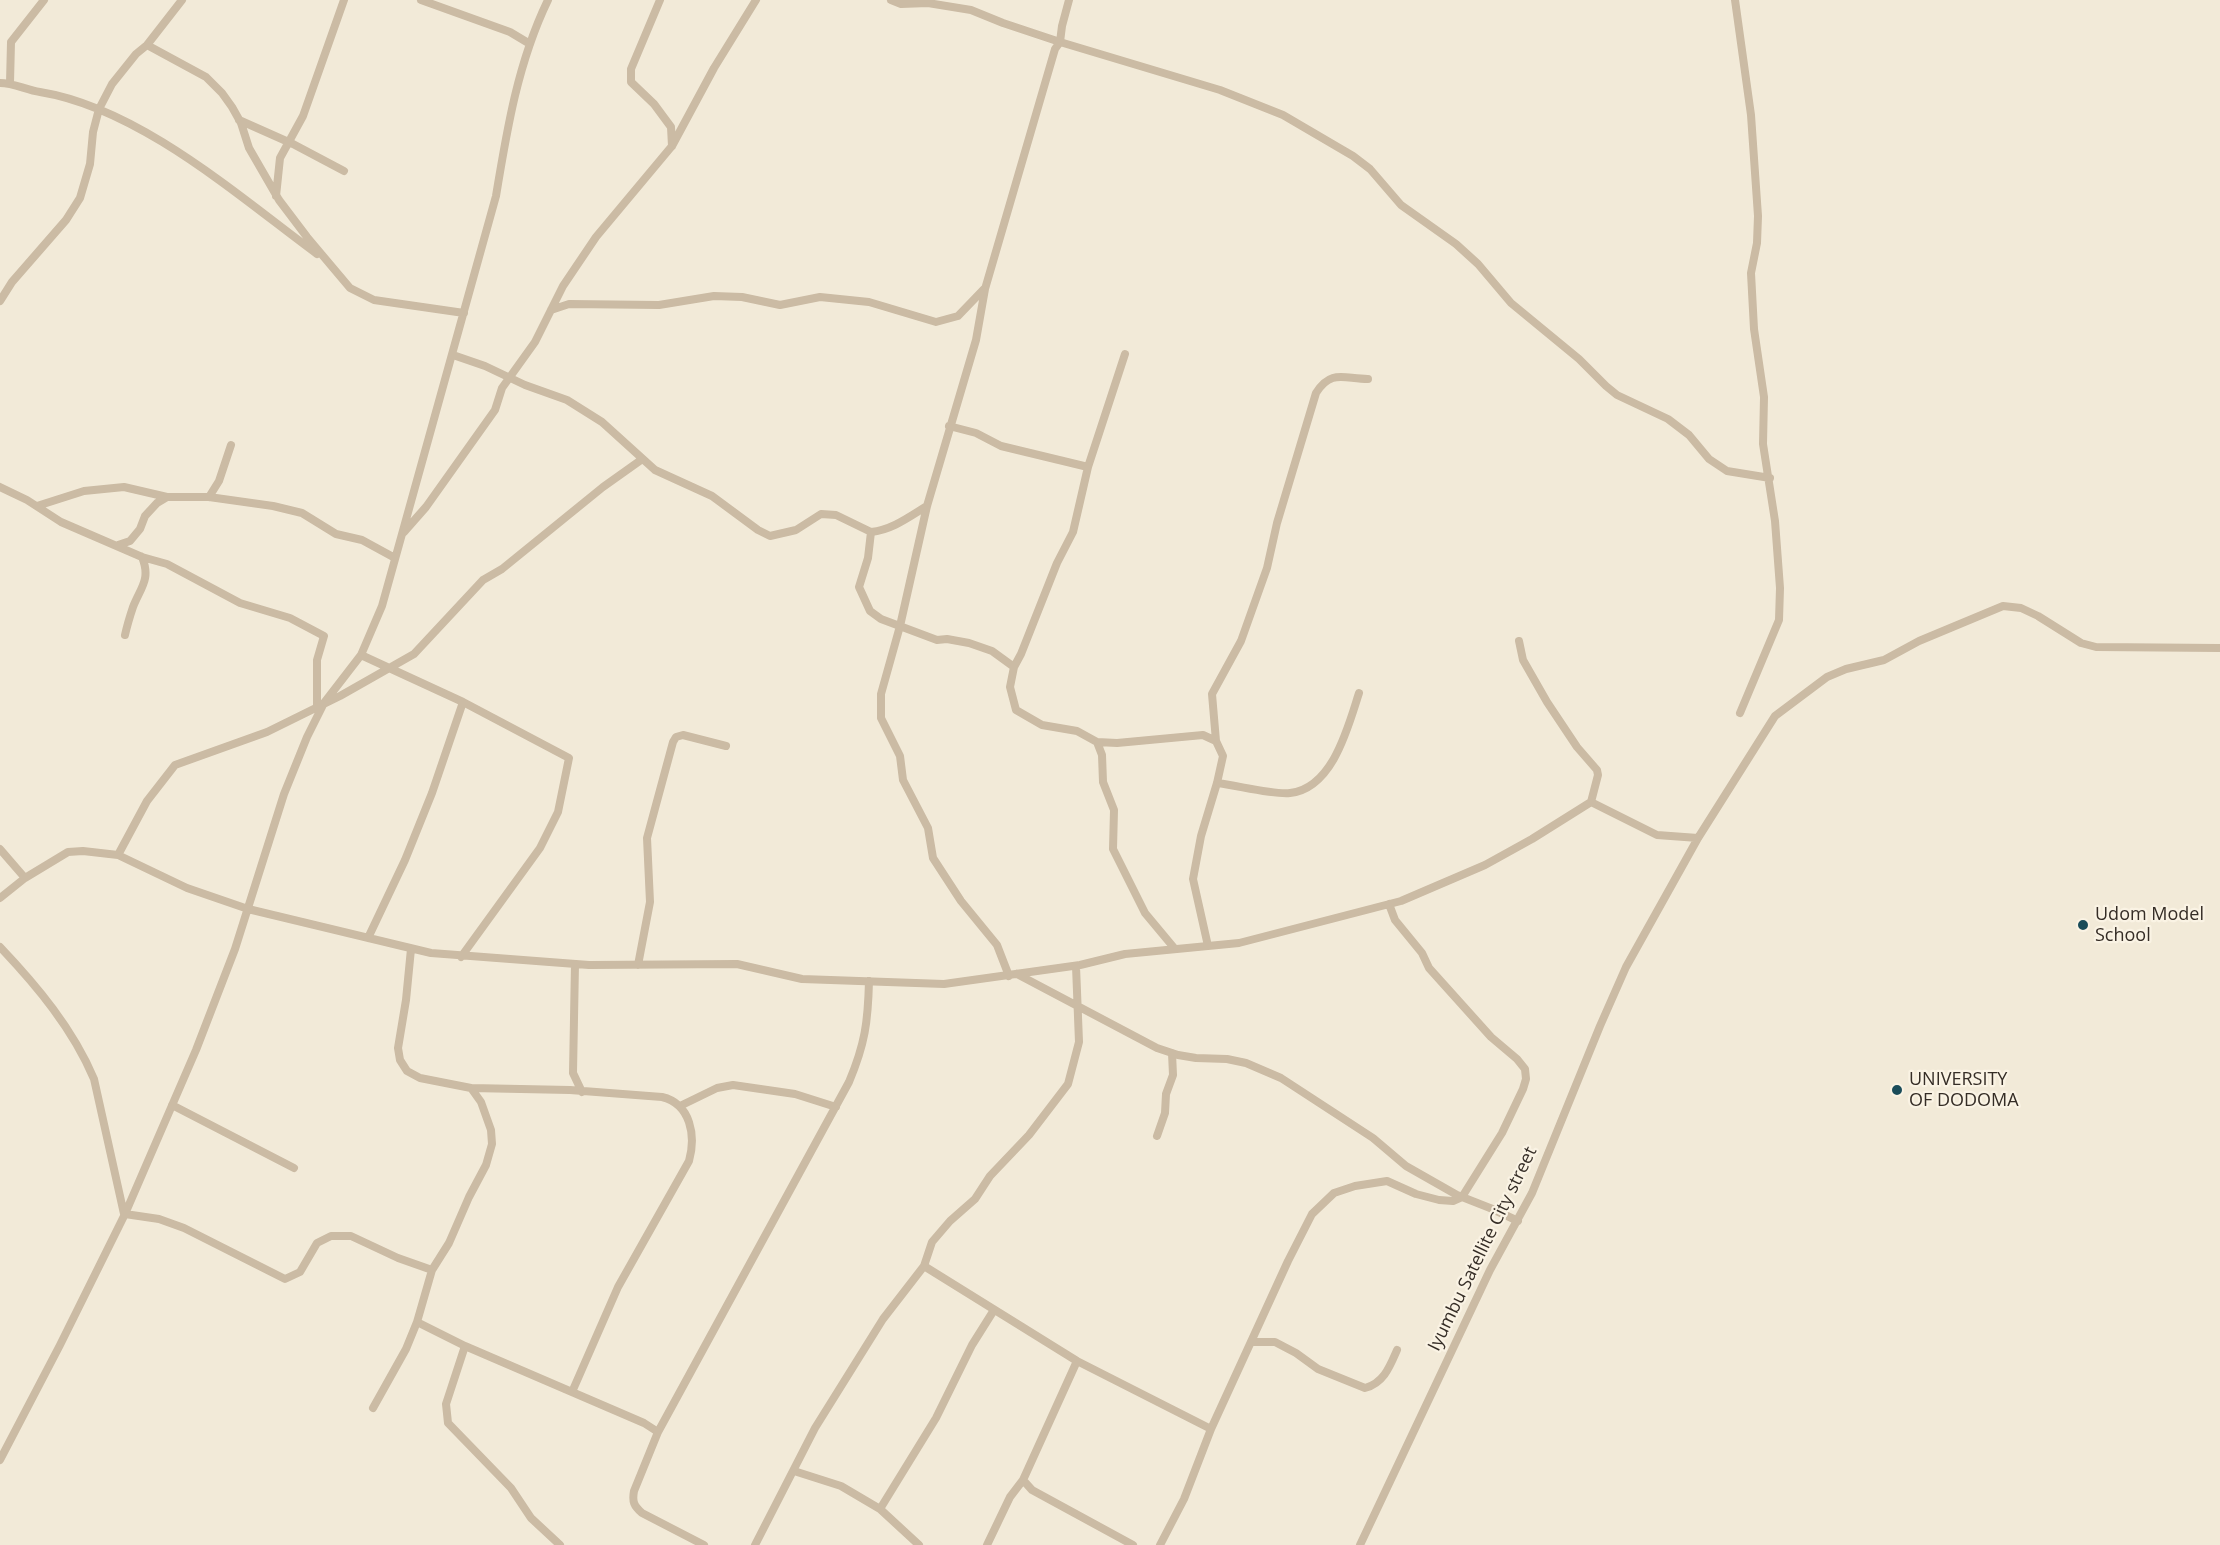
<!DOCTYPE html>
<html>
<head>
<meta charset="utf-8">
<style>
	body { margin:0 }
	canvas { display:block; background:#f2ead8 }
</style>
</head>
<body>
<canvas width="2220" height="1545"></canvas>
<script>
const ctx = document.querySelector('canvas').getContext('2d');
ctx.lineJoin = 'round';
function stroke(path, color, width, dash) { ctx.strokeStyle = color; ctx.lineWidth = width; ctx.lineCap = dash ? 'butt' : 'round'; ctx.setLineDash(dash || []); ctx.stroke(path); }
function drawText(font, color, halo, rows, align = 'center') {
  ctx.font = font + ' "Open Sans",sans-serif'; ctx.lineWidth = 4.5; ctx.setLineDash([]); ctx.textBaseline = 'middle'; ctx.strokeStyle = halo; ctx.fillStyle = color; for (const [text, x, y, turn = 0] of rows) {
    ctx.save(); ctx.translate(x, y); ctx.rotate((+turn || 0) * Math.PI / 180); ctx.textAlign = isNaN(turn) ? turn : align; if (halo) ctx.strokeText(text, 0, 0); ctx.fillText(text, 0, 0); ctx.restore();
  }
}
stroke(new Path2D(`
	M421,0L510,32L530,44
	M660,0L631,69V82L654,104L671,127L672,146
	M891,0L901,4L928,3L971,10L1003,23L1060,42L1220,90L1283,115L1353,156L1370,169L1401,205L1456,244L1478,264L1511,303L1579,359L1606,386L1617,395L1668,419L1689,435L1709,459L1727,471L1770,478
	M1735,0L1751,115L1758,216L1757,243L1751,273L1754,329L1764,397L1763,444L1775,521L1780,588L1779,620L1740,713
	M1060,42L1062,26L1069,0
	M147,45L206,77L222,93L232,107L241,123L249,148L279,200L307,237L350,288L374,300L464,313
	M0,83C14,83 26,90 40,92C139,108 237,195 317,254
	M10,83L11,42L44,0
	M239,120L293,144L344,171
	M276,196L280,158L303,116L344,0
	M0,301L12,282L66,220L80,198L90,164L93,132L99,109L112,84L136,54L147,45L182,0
	M551,310L569,304L659,305L714,296L742,297L780,305L820,297L869,302L936,322L958,316L984,289
	M453,355L485,366L525,385L567,400L602,422L655,470L712,496L758,530L770,536L796,530L821,514L836,515L871,532L868,558L859,587L870,611L881,619L937,640L947,639L969,643L992,651L1014,667L1010,687L1016,710L1042,725L1077,731L1097,742L1102,755L1103,782L1114,810L1113,849L1145,913L1175,949
	M949,426L976,433L1001,446L1088,467
	M0,487L27,500L61,522L142,557L167,564L240,603L290,618L324,636L317,660V707
	M209,497L219,481L231,445
	M37,506L84,491L124,487L167,497
	M404,532L426,507L495,410L502,388L535,342L563,286L596,237L672,146L714,68L756,0
	M871,532C892,530 909,517 927,506
	M118,545L130,541L140,529L145,516L157,503L167,497H209L273,506L302,513L336,534L362,540L395,558
	M125,635C127,626 130,616 133,607C141,587 151,579 142,557
	M1519,641L1523,660L1547,702L1577,747L1597,770L1598,775L1591,802
	M361,655L463,702L569,758L558,812L540,848L461,957
	M1014,667L1021,654L1057,563L1073,532L1088,467L1125,354
	M1216,741L1212,694L1241,641L1267,568L1277,523L1316,393C1331,369 1344,379 1368,379
	M1097,742L1117,743L1203,735L1216,741L1223,756L1217,783L1201,836L1193,879L1208,946
	M1217,783C1236,785 1273,795 1290,793C1333,788 1348,727 1359,693
	M0,849L25,878
	M118,855L147,801L175,765L267,732L340,696L414,654L483,580L502,569L603,487L641,460
	M0,898L25,878L68,852L83,851L118,855L187,888L248,909L431,953L589,965L737,964L802,979L944,984L1080,965L1125,954L1239,943L1401,901L1485,865L1532,839L1591,802L1657,835L1698,838L1775,716L1827,677L1846,669L1884,660L1919,641L2003,606L2021,608L2038,616L2081,643L2096,647L2220,648
	M368,938L405,860L432,793L463,702
	M0,947C37,986 73,1029 94,1079L124,1214
	M411,949L406,1000L398,1048L400,1060L407,1071L420,1078L471,1088L481,1102L491,1130L492,1144L486,1165L469,1197L449,1243L432,1270
	M575,964L573,1073L582,1092
	M638,965L650,902L647,838L673,742L676,737L683,735L726,746
	M1017,974L1157,1048L1178,1055L1196,1058L1227,1059L1246,1063L1281,1078L1373,1138L1406,1166L1457,1195L1490,1208L1518,1221
	M1009,976L997,945L961,901L933,858L928,828L903,780L900,756L881,718V694L900,626L927,506L976,340L985,289L1055,49L1060,42
	M471,1088L570,1090L662,1097C691,1104 696,1136 689,1161L618,1287L572,1392
	M172,1105L294,1168
	M680,1106L717,1088L733,1085L795,1094L836,1107
	M1157,1136L1165,1113L1166,1094L1173,1075L1172,1053
	M125,1214L159,1219L184,1228L285,1279L300,1272L317,1243L331,1236H351L398,1258L432,1270L417,1322L465,1346L446,1404L448,1423L511,1488L531,1518L560,1545
	M924,1266L1077,1361L1211,1429
	M1251,1342H1275L1296,1353L1318,1369L1365,1388C1384,1383 1390,1366 1397,1350
	M465,1346L644,1423L658,1432
	M373,1408L406,1349L417,1322
	M0,1460L60,1345L125,1214L196,1050L235,949L284,794L307,737L324,703L361,655L382,606L496,196C507,129 518,62 548,0
	M794,1471L841,1486L880,1509L919,1545
	M1023,1480L1032,1490L1133,1545
	M880,1509L936,1418L972,1345L994,1310
	M704,1545L642,1513C634,1506 632,1502 634,1491L658,1432L849,1082C865,1044 868,1022 869,981
	M755,1545L815,1428L883,1319L924,1266L932,1242L950,1221L975,1199L990,1176L1029,1135L1068,1084L1079,1042L1076,966
	M987,1545L1010,1497L1023,1480L1077,1361
	M1160,1545L1184,1499L1211,1429L1288,1261L1312,1214L1334,1193L1355,1186L1387,1181L1416,1194L1439,1200L1453,1201L1462,1197L1502,1133L1523,1089L1526,1079L1525,1069L1517,1059L1491,1037L1429,968L1422,953L1395,920L1389,904
	M1360,1545L1490,1270L1532,1193L1600,1026L1626,967L1698,838`), '#cbbba4', 8);
for (const [x, y, r, color] of [
	[2083,925,6,"#1a4c59"],
	[1897,1090,6,"#1a4c59"]
]) { const dot = new Path2D(); dot.arc(x, y, r, 0, 2 * Math.PI); ctx.fillStyle = color; ctx.fill(dot); stroke(dot, '#faf3e4', 2); }
drawText('18px', '#352d26', '#faf3e4', [
	["Udom Model",2095,915],
	["School",2095,936],
	["UNIVERSITY",1909,1080],
	["OF DODOMA",1909,1101]
], 'left');
drawText('18px', '#352d26', '#faf3e4', [
	["Iyumbu Satellite City street",1483,1249,-64]
]);
</script>
</body>
</html>
